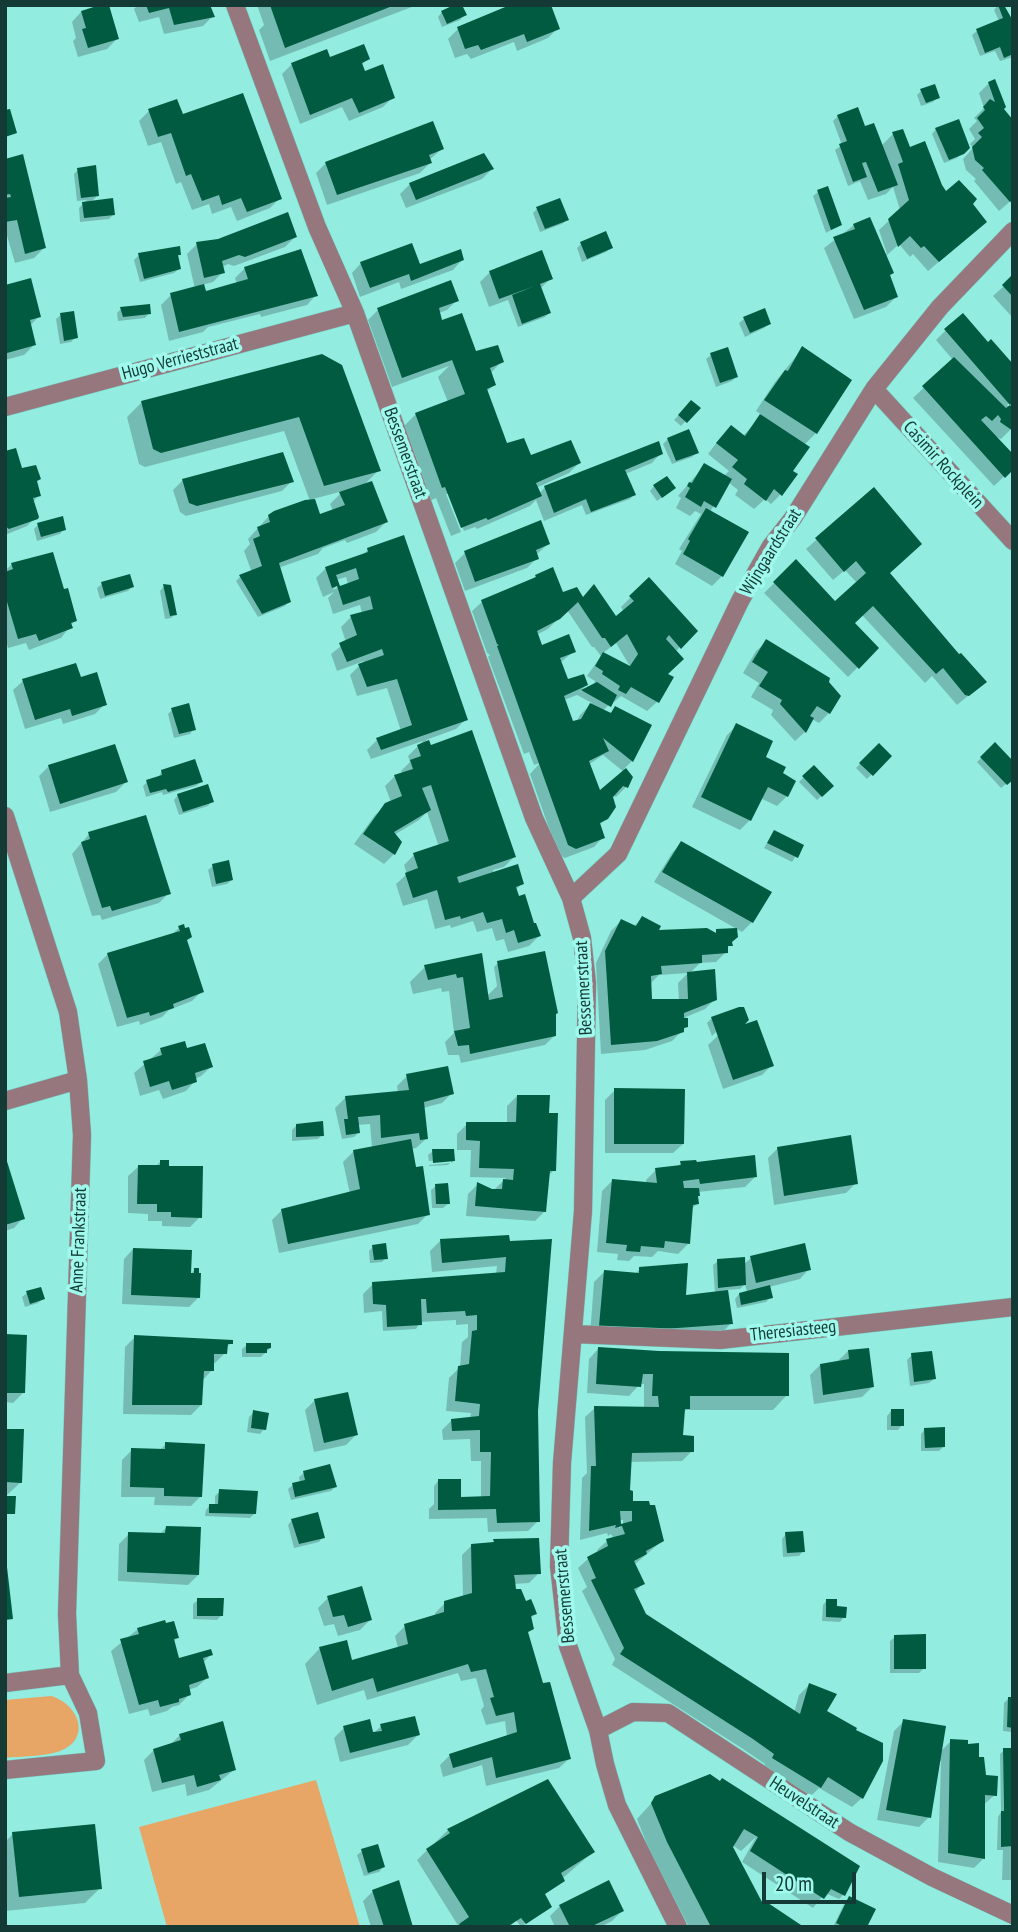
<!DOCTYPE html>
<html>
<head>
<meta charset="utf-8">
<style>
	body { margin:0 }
	#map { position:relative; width:1018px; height:1932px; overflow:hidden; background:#92ece0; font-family:"PT Sans Narrow",sans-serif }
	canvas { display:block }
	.frame { position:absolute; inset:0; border:7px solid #133a35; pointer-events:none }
	.scale { position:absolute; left:762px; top:1872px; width:94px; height:32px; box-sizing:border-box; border:4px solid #133a35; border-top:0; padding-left:9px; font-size:21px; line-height:24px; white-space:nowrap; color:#133a35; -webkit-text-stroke:5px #a0f9ed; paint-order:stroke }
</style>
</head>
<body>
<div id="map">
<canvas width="1018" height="1932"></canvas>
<div class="frame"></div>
<div class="scale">20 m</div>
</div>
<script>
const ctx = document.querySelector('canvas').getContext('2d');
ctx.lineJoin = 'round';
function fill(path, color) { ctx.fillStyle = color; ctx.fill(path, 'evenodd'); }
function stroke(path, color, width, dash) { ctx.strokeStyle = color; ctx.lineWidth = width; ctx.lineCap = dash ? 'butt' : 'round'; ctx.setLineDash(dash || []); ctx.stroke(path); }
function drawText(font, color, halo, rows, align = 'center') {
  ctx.font = font + ' "PT Sans Narrow",sans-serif'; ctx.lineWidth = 7; ctx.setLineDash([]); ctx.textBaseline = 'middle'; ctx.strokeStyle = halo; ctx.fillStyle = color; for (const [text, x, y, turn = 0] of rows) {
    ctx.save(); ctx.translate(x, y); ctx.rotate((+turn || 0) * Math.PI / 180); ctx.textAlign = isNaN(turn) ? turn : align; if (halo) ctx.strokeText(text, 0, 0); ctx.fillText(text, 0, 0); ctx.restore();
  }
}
fill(new Path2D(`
	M51,1696C79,1704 92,1739 60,1751C44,1757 22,1756 5,1758V1700Z
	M316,1780L360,1927H167L139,1827Z`), '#e7a666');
fill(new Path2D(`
	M138,5H209L213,16L203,26L164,34L159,17L139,22L134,9Z
	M257,5H417L270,61L259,30L264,25Z
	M998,5L1013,23V57L1000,61L995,51L980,56L972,35L977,31L999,21L994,10Z
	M81,12L117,39L107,49L78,57L73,41L76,38L72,22Z
	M442,12L464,15L460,20L442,27L438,17Z
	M558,28L548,38L517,51L514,42L471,59L467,54L455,58L448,39L458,29Z
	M329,59H368L361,65L364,73L393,97L383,107L349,121L342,107L300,124L282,74L292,64Z
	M989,83L1002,109L1013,199L999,211L974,181L976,179L966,170L963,159L973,148L970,144L975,139L969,129L977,121L974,118L984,108L979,93Z
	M921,91L938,97L933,102L921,106L917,95Z
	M149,111L182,116L280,198L270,208L237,221L231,207L212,214L209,204L192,210L181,182L176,184L161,142L148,146L139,121Z
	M838,116L864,128L881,146L893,134L946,193L970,204L975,231L928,271L913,254L910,257L899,244L885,257L888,276L896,297L886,307L854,319L824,248L854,225L885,255L887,254L879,230L900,210L893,187L886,194L868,200L860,181L848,186L835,150L842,145L833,121Z
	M936,129L968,148L957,158L944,163L932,134Z
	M442,149L429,160L430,163L420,173L327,205L316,173L326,163Z
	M5,161L44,248L34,258L15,263L5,229Z
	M492,169L482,179L406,208L400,194L410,184Z
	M78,170L98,195L90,203L113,215L109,219L80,222L79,208L87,200L77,201L74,174Z
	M818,192L840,225L826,233L813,196Z
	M537,209L567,220L562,224L540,232L533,213Z
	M295,237L285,247L234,266L228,264L222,267L223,272L213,282L202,285L205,295L237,284L235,278L245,268L316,295L307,305L261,317L260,314L208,327L203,332L169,341L161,305L171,295L195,289L187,254L197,244Z
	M581,244L611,247L606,252L582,262L577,248Z
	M180,254L177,257L179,269L174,273L140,282L134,260L139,255Z
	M462,260L453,270L401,289L399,282L360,297L352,273L361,263L419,267Z
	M490,272L551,278L540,289L549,313L545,317L518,327L508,300L489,307L480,282Z
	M1013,278V318L993,296Z
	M5,287L39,316L30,326L34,345L24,355L5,360Z
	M457,300L447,310L439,313L441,322L474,351L502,361L490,374L494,385L486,392L506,445L523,460L579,463L569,473L536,488L539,494L545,487L661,453L652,463L625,474L634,494L630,499L586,515L582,505L544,521L536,500L530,506L477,529L475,527L464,531L450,494H446L461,532L451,536L436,498L427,502L401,429L416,414L448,402L438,377L449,366L392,387L368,320L378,310Z
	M121,309L149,313L145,318L118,321L117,313Z
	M61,315L76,337L71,342L60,344L56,319Z
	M744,319L769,324L764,328L745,337L739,323Z
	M946,330L1013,400L1007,405L1013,411V427L1001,439L994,436L1013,468L994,486L913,398L953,360L936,340Z
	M803,348L816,433L804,445L781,494L771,504L765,499L754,509L735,495L738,490L728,482L710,512L746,533L722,576L712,586L675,564L682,551L679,549L701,514L695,511L690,516L676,508L681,498L678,496L705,465L724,476L729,471L708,454L721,437L743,436L762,415L756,411L775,382Z
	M727,349L736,377L732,381L716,387L706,359L711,355Z
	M322,355L379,470L363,486L386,522L376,532L347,543L345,540L323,548L318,554L278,568L289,601L285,606L258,617L236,581L240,577L252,573L244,551L250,544L248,539L269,516L310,501L284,431L145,467L139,464L127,417L142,402ZM343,491L330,504L333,511L319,518L313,499Z
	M692,402L698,408L681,426L674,420Z
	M668,439L697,452L692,457L672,464L663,444Z
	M5,453L35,482L39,495L33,502L37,516L27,526L5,535Z
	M183,480L292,481L282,491L186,516L180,512L173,490Z
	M654,486L669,492L657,501L650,491Z
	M873,490L888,573L958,656L985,682L957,705L932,676L925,683L862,615L853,623L877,648L848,677L764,593L796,562L835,604L857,583L845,570L833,580L806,549Z
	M38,525L64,529L60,534L37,541L34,529Z
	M548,544L536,555L537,558L527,568L465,591L455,563L465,553Z
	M368,550L466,719L456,729L426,740L430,748L514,857L504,867L493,870L494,874L522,884L515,890L539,936L529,946L508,952L504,939L496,941L492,928L477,932L473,921L451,928L450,925L435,929L427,899L403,906L396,884L407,874L404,865L414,855L439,847L427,812L419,820L394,835V854L384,864L354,844L375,815L391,802L385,786L395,776L402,774L401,771L410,762L408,756L423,741L371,759L367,750L377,740L401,731L387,688L357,696L350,675L364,661L337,671L331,654L346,642L341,627L351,617L362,613L360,605L333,614L328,598L334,592L323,597L316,578L326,568L361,556ZM346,577L348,584L332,590L338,585L336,580Z
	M12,564L75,620L61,638L29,650L26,643L8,648L5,637V571Z
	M536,576L562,595L582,599L616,619L624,612L621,607L649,579L696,631L675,652L657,702L647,711L621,696L614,702L612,701L603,711L609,714L616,708L632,761L624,769L631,777L626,787L616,797L611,795L607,818L599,825L603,837L594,847L565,858L558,854L530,774L540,763L534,765L529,752L524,754L488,657L490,655L487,653L472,611L482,602L531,581ZM567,610L592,647H594L601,656L587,676L595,681L594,686L580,692L586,685L567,681L560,663L574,651L541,647L536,635L548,629ZM616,643L631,668L603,653ZM577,695L592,703L580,715L576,722L572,723L564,700ZM603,755L624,772L599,792L588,765Z
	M102,584L132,587L128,591L100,599L97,588Z
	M164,586L175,614L171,618L165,619L160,591Z
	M766,642L829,713L819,723L812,719L805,732L795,741L771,715L773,710L751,697L759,683L743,673L756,651Z
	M80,679L105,704L95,714L63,724L61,718L25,729L13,690L23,681Z
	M172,710L194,729L190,734L174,738L168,714Z
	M737,725L763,758L781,774L787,796L777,806L760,798L750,820L740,830L692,807L727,735Z
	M879,745L890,756L867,779L856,768Z
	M995,745L1013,778L1001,788L977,762Z
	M49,766L126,782L116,792L50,812L39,776Z
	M814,767L832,786L817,800L799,782Z
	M162,771L201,782L196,786L163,795L162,792L146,797L143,786L147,782L158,778Z
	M178,795L212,801L208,806L179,815L174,800Z
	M774,832L802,846L792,862L764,848Z
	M89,834L169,893L159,903L102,920L100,915L92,916L72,854Z
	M681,843L752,922L742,932L654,882L672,853Z
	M213,866L232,880L227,884L212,887L208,870Z
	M642,918L657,931L714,934L717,931L730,943L726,952L716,962L700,963L690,973L715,999L705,1009L686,1017L687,1026L672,1041L645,1050L601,1054L596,963L611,931L621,921L633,927ZM688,973L678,983L679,1001H650V984L659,975Z
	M179,928L190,937L186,941L202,991L192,1001L169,1010L162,1017L140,1025L139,1021L117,1027L98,964L108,954L170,936Z
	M480,955L487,996L497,986L494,967L498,963L554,1015L555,1035L545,1045L461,1063L459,1055H448L445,1042L454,1033L449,991L442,992L441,988L413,994L410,982L425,967Z
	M712,1018L738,1028L772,1065L762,1075L723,1089L708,1045L725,1029L722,1026L712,1036L707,1023Z
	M161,1050H186L211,1067L201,1076L195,1079V1081L186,1091L163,1099L159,1090L140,1096L134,1073Z
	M407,1076L452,1093L442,1103L423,1108L426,1139L416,1148L411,1149L428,1214L418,1224L279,1253L272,1220L282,1210L350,1194L343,1162L353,1152L372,1148L370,1124L357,1125L358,1133L354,1137L342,1139L335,1108L345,1098L398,1093L397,1086Z
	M615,1090L683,1144L673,1153H605V1100Z
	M517,1096L548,1115L554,1170L548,1176L545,1211L535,1221L466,1216L468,1194L478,1184L493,1191L506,1178L470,1177L471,1150H457V1134L467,1124H507V1106Z
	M296,1126L322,1135L318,1139L292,1141V1130Z
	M778,1148L856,1183L846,1193L774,1205L768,1158Z
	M433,1151L453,1161L451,1163V1160L429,1161L428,1155Z
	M5,1159L23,1218L14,1228L5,1231Z
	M161,1161L167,1167L200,1217L190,1227L162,1226V1221H148V1214L128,1213V1176L138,1167H155Z
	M450,1163L448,1165L429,1166V1165Z
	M681,1163L755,1177L745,1187L698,1192L697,1204L691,1209L688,1244L678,1254L658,1251L652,1257L634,1256L629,1261L617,1260L618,1254L597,1252L602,1191L612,1181L646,1184V1180L656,1170L677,1167Z
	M436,1186L448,1204L443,1208H432L431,1190Z
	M508,1237L536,1411L538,1521L528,1531L488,1532L487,1518L429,1519V1509L434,1504V1486L438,1481L457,1499L481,1498V1461H471L470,1439L443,1440L442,1430L452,1420L470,1419L471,1413L446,1411L449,1378L460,1367L462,1342L468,1337V1324L456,1325V1320L420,1322L416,1329L383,1331L382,1311L364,1313L363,1294L373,1284L496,1274L497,1266L432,1272L430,1251L440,1241Z
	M373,1247L386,1258L382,1262L370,1263L369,1251Z
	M133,1249L190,1275L195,1269L197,1275L199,1297L189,1307L122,1304L124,1259Z
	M751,1258L809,1269L800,1279L769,1287L771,1297L766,1302L737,1308L735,1299L739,1294L747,1292L745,1284L740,1289L726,1290L731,1323L722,1333L590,1335L594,1282L604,1272L635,1274L640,1269L684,1297L715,1293L713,1265L718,1261L743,1265Z
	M27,1293L43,1299L38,1303L25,1307L22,1297Z
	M5,1336L23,1393L13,1403L5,1402Z
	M135,1337L231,1343L226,1348L225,1353L215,1363H212V1370L202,1381L201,1405L191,1415L123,1414L125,1347Z
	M247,1345L270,1348L261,1357H242V1349Z
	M598,1349L787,1395L773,1410H686L683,1413L682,1436L692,1451L682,1461L630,1462L628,1491L631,1503L662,1541L634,1565L643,1583L634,1593L644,1615L794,1713L799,1695L809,1685L825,1711L862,1798L852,1807L819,1788L810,1797L763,1768L765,1764L743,1749L612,1665L615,1659L582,1591L587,1587L578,1568L588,1559L598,1553L597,1550L607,1541L614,1539L611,1534L608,1536L607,1533L580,1540L582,1478L587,1473L585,1417L595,1408L644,1409V1384H640L629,1396L587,1393L589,1359ZM619,1520H623V1525L619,1528Z
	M848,1351L872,1387L862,1397L814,1404L810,1375L820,1365L838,1361Z
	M912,1355L934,1379L929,1383L910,1386L907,1360Z
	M315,1400L356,1435L346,1445L314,1452L305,1410Z
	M891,1411L902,1425L898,1430H887V1416Z
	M254,1412L264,1429L260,1434L247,1432L249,1417Z
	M925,1429L944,1446L939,1451H921V1434Z
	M5,1430L21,1482L5,1497Z
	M166,1444L201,1496L191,1506L154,1505L155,1497H121L122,1460L132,1450L159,1451Z
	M304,1473L335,1487L331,1491L291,1500L288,1489L293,1485L300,1483L299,1477Z
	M220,1491L255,1513L250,1518L205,1516L206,1510L210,1505H215V1496Z
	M292,1520L323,1537L319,1542L294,1548L288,1525Z
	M166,1528L198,1575L188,1585L118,1581L119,1544L129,1534L159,1535Z
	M786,1534L803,1551L799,1556L783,1557L782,1539Z
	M494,1541L539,1573L529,1583L513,1584L514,1591L535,1614L530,1619L532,1628L527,1633L542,1685L569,1759L559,1768L486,1786L482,1765L443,1777L440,1765L450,1755L507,1737L505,1721L486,1725L481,1710L484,1706L476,1678L461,1681L458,1673L367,1700L364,1690L317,1705L305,1664L319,1649L346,1642L351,1662L398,1648L395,1636L405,1626L435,1617V1613L445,1603L463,1598L462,1555L472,1545L491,1544Z
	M328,1598L370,1620L360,1630L338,1636L334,1624L324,1626L318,1608Z
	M198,1600L221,1616L217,1620L193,1619V1604Z
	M827,1600L844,1617L840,1622L822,1621L823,1605Z
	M138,1629L177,1638L173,1642L178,1660L211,1654L203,1663L207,1678L197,1687L188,1690L189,1695L179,1705L172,1707L167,1711L150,1716L148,1709L129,1714L111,1651Z
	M895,1637L924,1668L919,1673H890V1641Z
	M1008,1699H1013V1730L1011,1732L1003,1731L1004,1703Z
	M904,1721L940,1752L951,1741L977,1758L984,1777L995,1795L983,1805L984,1858L974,1868L938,1862L941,1761H939L929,1817L919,1827L877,1820L894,1731Z
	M381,1726L418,1735L408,1745L340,1762L334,1738L344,1728L372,1735Z
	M180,1735L234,1770L209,1790L187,1796L185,1784L152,1792L144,1760L154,1750L169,1746Z
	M1004,1750H1013V1880H1002L1003,1850H997L998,1817L1001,1812L1000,1754Z
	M710,1776L843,1895L839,1899L825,1893L813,1908L742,1862L756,1837L741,1851L729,1843L761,1904L801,1927H689L652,1857L637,1819L656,1798Z
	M448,1830L593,1852L543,1895L550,1907L521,1927L516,1920L510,1927H459L417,1860Z
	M13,1834L100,1888L85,1903L5,1911V1842Z
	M362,1851L383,1867L379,1872L364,1876L357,1855Z
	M373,1891L411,1927H371L363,1901Z
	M849,1898L865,1927H833L845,1902Z
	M560,1906L622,1911L612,1921L600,1927H555L550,1916Z`), '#0003');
fill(new Path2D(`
	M100,5H109L119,39L88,48L82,29L86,28L81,11Z
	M146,5H210L215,17L174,25L169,8L149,13Z
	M270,5H395L285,48Z
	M454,5H462L467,15L447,24L441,11Z
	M510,5H551L560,29L527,42L524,34L481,50L478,45L465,49L457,27Z
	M998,5H1004L1013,21V54L1004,58L1000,47L985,53L976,29L1003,18Z
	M364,44L370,59L362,63L365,71L383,64L395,98L359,113L352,98L310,115L291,63L327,49L330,57Z
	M995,79L1006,107L1004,109L1013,120V200L1010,202L982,170L984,168L975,160L972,147L982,137L978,133L984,128L977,118L985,110L983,107L990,99L995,102L988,82Z
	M935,84L940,98L926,103L920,89Z
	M243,93L282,199L247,212L241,198L222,205L219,195L202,201L191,174L186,176L171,133L158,137L148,109L177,99L183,114Z
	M858,107L865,126L874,123L898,185L878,192L866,162L862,163L867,177L853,182L839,144L847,141L837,115Z
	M10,109L17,133L5,137V110Z
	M959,119L970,148L964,154L949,160L935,128Z
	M433,121L444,149L429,155L432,163L337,195L325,162Z
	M903,129L910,147L925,141L942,185L946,191L959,180L977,199L973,204L987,222L939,262L924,246L921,248L910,236L898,247L888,219L909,200L898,164L903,162L892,132Z
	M484,153L494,169L416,200L409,183Z
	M23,154L46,248L25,254L17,220L5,222V198L11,197L10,194L5,195V159Z
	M96,165L99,196L81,198L77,168Z
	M828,186L842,225L831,230L817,190Z
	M113,198L115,215L84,218L82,202Z
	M560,198L569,220L545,229L536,207Z
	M288,212L297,237L245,257L239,255L222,261L225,273L204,278L196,242L218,239Z
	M870,217L894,273L890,275L898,297L864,310L833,237L855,229L853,224Z
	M606,231L613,248L587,259L580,242Z
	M412,243L420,264L461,249L464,260L411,281L409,274L370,288L360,262Z
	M180,246L181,255H178L181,269L144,279L138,253Z
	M301,249L318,296L179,332L170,293L204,284L206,291L248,279L244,267Z
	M542,250L553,279L540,284L551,313L522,324L512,295L535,286L499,299L489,271Z
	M1013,274V297L1002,285Z
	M31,278L41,317L30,320L36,345L7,353L5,285Z
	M451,280L459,301L439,308L442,320L462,313L476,351L498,345L504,362L490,368L496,385L487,389L507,443L524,438L531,455L571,440L581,463L536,483L542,496L488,520L486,518L461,528L445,487L442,488L415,413L465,394L452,360L402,378L377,308Z
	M150,304L151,314L123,317L120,307Z
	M765,308L771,324L750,333L743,317Z
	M74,311L78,338L64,341L60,313Z
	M963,313L988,342L991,339L1013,364V402L1010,405L944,329Z
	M802,346L852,380L817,434L764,400L785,370L788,371Z
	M728,347L738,377L720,383L710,353Z
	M322,354L342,365L381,471L324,486L299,417L161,453L153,449L141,401Z
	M954,357L1006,408L1010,405L1013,408V431L1000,422L1001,419L998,415L992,421L986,416L981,420L1013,454V470L1005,478L922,386Z
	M691,400L701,408L687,423L678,415Z
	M760,414L810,447L793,471L798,474L782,496L774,489L766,501L744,484L747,479L732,467L738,460L716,443L731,425L745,436Z
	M689,429L699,453L676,461L667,438Z
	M659,441L663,454L625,470L636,495L591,512L586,499L554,513L544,486Z
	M16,448L22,468L36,465L41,479L37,481L41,496L33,498L39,517L38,519L9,529L5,526V451Z
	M283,452L294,482L197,506L189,503L182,479Z
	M704,463L732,479L716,508L704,501L701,507L685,497L690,488L687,486L689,482L692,483Z
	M667,476L676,488L662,498L653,485Z
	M372,481L388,522L279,563L291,602L262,614L239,575L262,566L253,539L260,536L257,527L270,522L268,515L274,511L305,500L315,499L320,514L345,505L339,492Z
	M874,487L922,544L890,573L959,654L961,653L987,682L969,696L965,695L943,668L936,674L873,606L855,623L879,648L859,669L773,582L796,559L835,601L866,573L856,561L844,572L815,538Z
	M706,508L749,532L723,577L683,554L690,541L688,539Z
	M63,516L66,530L41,537L37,523Z
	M541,520L550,544L536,550L539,559L475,582L464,551Z
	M404,535L468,720L381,750L376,738L412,725L397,679L367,687L358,664L384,655L382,649L347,662L339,643L357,635L350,615L373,609L370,596L343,605L337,586L332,588L325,567L368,552L367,548ZM356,568L359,579L340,586L336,575Z
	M53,552L64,589L68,588L77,621L71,623L73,628L39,641L36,634L18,639L5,595V572L13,569L11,563Z
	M553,567L563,592L577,587L583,597L594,584L616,616L634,601L629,596L649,577L698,631L681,649L669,635L666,639L684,659L668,674L674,677L659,703L631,687L626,694L618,690L620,686L602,674L603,671L595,666L603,652L630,666L638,654L627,634L611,647L605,638H602L578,602L560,619L537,631L542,645L569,634L576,652L560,658L568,679L584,674L588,685L564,696L573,721L581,719L590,703L611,713L615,706L652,725L633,762L603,738L609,751L589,761L600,790L626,768L633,777L628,788L623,786L613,797L616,807L608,819L600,823L605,838L576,849L568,845L497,646L499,645L497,644L481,600L536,577L535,575Z
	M130,574L134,587L105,596L101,582Z
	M163,584L171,585L177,615L170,616Z
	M766,639L830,678L829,682L841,696L830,714L817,706L810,716L814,718L806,733L780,704L782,700L759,686L768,672L752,662Z
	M76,663L81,677L97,672L107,705L72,716L70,709L35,720L22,679Z
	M597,682L617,695L611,707L581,690Z
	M189,703L196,730L179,734L171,708Z
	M736,723L773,741L766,757L786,767L783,773L796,781L788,797L768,787L751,821L701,797Z
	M472,730L516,857L457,877L459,883L518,864L524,884L516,887L519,896L525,894L534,923H536L541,936L518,943L514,930L506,933L502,919L487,923L483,912L461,919L460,916L445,920L437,890L413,898L405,873L418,868L413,853L449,841L431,785L422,788L431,810L394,832L402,842L395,855L363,834L385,803L402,796L394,775L413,769L410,760L421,756L417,745L429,740L431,745Z
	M995,742L1013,761V780L1007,785L980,757Z
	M879,743L892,756L873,776L859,763Z
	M115,744L128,782L60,804L48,765Z
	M195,759L203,782L168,792L166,789L150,793L146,780L162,775L161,770Z
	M814,765L834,786L822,797L802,776Z
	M208,784L214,802L183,812L177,794Z
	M146,815L171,894L112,911L110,906L102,908L81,842L90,839L88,832Z
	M774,830L804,845L798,858L767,843Z
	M681,841L772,892L753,923L662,872Z
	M229,860L233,880L216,884L212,864Z
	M642,916L661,926L659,930L707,928L716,933V929L737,928L738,937L732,942L733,946H728V953L702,955V963L661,966L662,974L651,976L652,999H688L687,972L715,969L717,1000L684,1013V1018H688V1027L684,1028V1032L657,1041L611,1045L605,951L621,919L636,926Z
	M184,924L185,928L189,927L192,937L187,940L204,992L173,1004L174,1008L150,1016L149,1012L127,1018L107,953L180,931L178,926Z
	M545,951L558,1013L556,1014V1036L470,1054L469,1045L458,1046L454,1031L470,1028L463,977L457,978L456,974L428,980L424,965L482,953L489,1000L503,997L497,961Z
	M739,1007H744L749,1020L745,1024L757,1020L774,1066L733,1080L711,1017Z
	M185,1041L187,1048L205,1043L213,1067L195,1073L197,1082L172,1090L169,1081L150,1087L143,1061L162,1055L160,1048Z
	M448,1066L454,1094L424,1102L428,1139L420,1140L419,1133L381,1138L380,1115L358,1117L360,1133L346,1135L344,1119H348L345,1096L409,1090L406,1074Z
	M614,1088L685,1089L684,1144H614Z
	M517,1095H550L549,1113H558L556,1171H550L546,1212L475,1206L477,1182L492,1189H502L503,1179L513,1180L514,1169L479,1168L480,1141L466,1140V1122H516Z
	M323,1121L324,1136L296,1137V1124Z
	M851,1135L858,1184L784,1196L777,1147Z
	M411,1139L416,1167L423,1166L430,1215L288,1244L281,1209L360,1189L353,1150Z
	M432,1149H454L455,1161L433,1163Z
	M5,1155L25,1219L5,1225Z
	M755,1155L757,1177L700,1184L699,1179L683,1181L684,1188H699L700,1196H698L699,1204L693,1205L690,1244L665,1241L664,1248L641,1246L640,1252L626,1251L627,1245L606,1243L612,1179L657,1183L655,1168L681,1165L680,1161L696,1160L697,1162Z
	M160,1160H169V1166H203L202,1218L171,1217V1212H157V1204H137L138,1165H160Z
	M448,1183L450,1204H436L435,1184Z
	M509,1235L510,1241L552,1239L538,1411L540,1522L497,1523L496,1509L438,1510V1479H461V1497L490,1496L491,1452H480V1430L452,1431L451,1419L479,1416L480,1404L455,1401L458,1366L469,1364L472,1331L477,1330V1315L466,1316L465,1311L427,1313L426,1299H421L422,1325L387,1327L386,1305L373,1304L372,1282L505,1272L506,1257L442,1263L440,1239Z
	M386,1243L388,1259L374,1260L372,1245Z
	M805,1243L811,1270L756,1283L750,1256Z
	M133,1248L192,1250L191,1273H194V1268H199V1273H201L200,1298L131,1295Z
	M745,1257L746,1285L718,1288L717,1259Z
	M688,1263L686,1295L728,1290L733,1324L650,1330L599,1326L604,1270L639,1273V1267Z
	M770,1285L773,1298L741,1305L739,1293Z
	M41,1287L45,1299L30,1304L26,1291Z
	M5,1334L27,1335L25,1393H5Z
	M134,1335L233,1340V1344H228L227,1354H214V1371H204L202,1405H132Z
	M246,1343H271V1348L267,1349V1353H246Z
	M598,1347L659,1351L789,1353V1396H690V1409H685L683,1435L694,1436V1452L632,1453L630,1490L633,1491V1501H649L650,1505H655L664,1541L646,1551L647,1554L634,1561L645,1584L634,1589L646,1614L800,1714L809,1683L837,1694L827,1711L857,1728L856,1730L883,1743V1761L863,1799L828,1777L821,1788L772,1758L774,1754L753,1739L620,1654L624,1648L591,1580L596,1578L587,1557L608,1546L606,1539L625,1534L622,1526L615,1528L616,1525L589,1531L591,1466H596L594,1406L659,1407L658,1396H652L653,1374H643L641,1387L596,1384ZM620,1511H632V1521L621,1524Z
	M869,1348L874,1387L823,1395L820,1364L849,1359L848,1350Z
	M932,1351L936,1379L914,1382L911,1353Z
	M348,1392L358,1435L324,1443L314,1399Z
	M891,1409H904V1426H891Z
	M253,1410L269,1413L266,1430L251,1428Z
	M945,1427V1447L925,1448L924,1428Z
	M5,1429H24L22,1483L5,1482Z
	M165,1442L205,1444L202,1497L164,1496V1488L130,1487L131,1448L165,1449Z
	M330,1464L337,1487L295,1497L292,1483L305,1480L303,1471Z
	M219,1489L258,1491L256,1514L209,1513V1504H218Z
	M5,1496H16L15,1514H5Z
	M318,1512L325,1538L299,1544L291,1519Z
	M166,1526L201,1527L199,1575L127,1572L128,1532L165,1533Z
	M803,1531L805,1552L787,1553L785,1532Z
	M539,1538L541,1574L514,1575L515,1580L516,1589H521L526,1601L531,1599L534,1606L537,1614L531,1616L534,1629L528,1632L543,1683L550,1682L571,1759L496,1778L492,1757L453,1768L449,1754L517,1732L514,1712L496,1716L490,1698L494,1697L486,1669L471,1672L468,1664L377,1692L373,1678L332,1691L319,1647L347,1640L352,1660L408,1644L404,1624L444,1612V1601L472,1593L471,1544L494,1542L493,1539Z
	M7,1567L13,1619L5,1620V1568Z
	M362,1586L372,1620L348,1627L344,1615L333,1617L327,1596Z
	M197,1598H224L223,1616H197Z
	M826,1599H837V1606L847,1607L846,1618L826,1617Z
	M165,1620L166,1623L174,1621L179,1638L174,1639L179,1658L211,1649L213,1655L203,1658L209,1678L189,1685L191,1695L179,1699V1702L160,1707L158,1700L139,1705L120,1639L139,1634L137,1628Z
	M926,1634V1669H894V1635Z
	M1008,1697H1013V1728L1007,1727Z
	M415,1716L420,1735L350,1753L343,1726L370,1719L373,1732L382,1731L380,1724Z
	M903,1719L946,1726L931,1818L886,1810Z
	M223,1721L236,1770L219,1775L221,1780L197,1787L194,1775L162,1783L153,1749L181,1740L179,1734Z
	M950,1739L968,1740V1744L979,1743V1757H984L986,1775L998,1776L997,1796L985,1795V1859L948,1853Z
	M1003,1748H1013V1846L1001,1847V1811H1004V1806Z
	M710,1774L720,1781L722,1778L860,1866L845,1896L831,1889L824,1899L750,1851L758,1837L744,1829L733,1847L762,1902L765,1901L804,1927H711L667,1842L651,1803L655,1796Z
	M548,1779L595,1852L561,1873L565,1881L545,1894L552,1907L526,1924L521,1918L507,1927H461L459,1924L469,1917L426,1849L450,1833L447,1829Z
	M95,1824L102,1889L19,1897L12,1832Z
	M378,1844L385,1867L368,1873L361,1849Z
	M399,1880L413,1927H384L372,1890Z
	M609,1880L624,1911L590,1927H570L559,1905Z
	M849,1896L876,1909L867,1927H844L836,1923Z`), '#005b40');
const minor = new Path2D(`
	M235,5L317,227L355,313L534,818L571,898L582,938L587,983L583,1211L562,1463L559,1566L568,1646L598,1730L605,1764L617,1805L678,1927
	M874,389L1013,541
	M5,407L355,313
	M5,816L68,1012L78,1080L82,1135L67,1614L70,1675
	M571,898L618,854L740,601L771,546L793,518L874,389L940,307L1013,231
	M5,1101L78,1080
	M573,1334L720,1340L1013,1307
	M5,1683L70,1675L88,1713L96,1761L5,1770
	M598,1730L633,1712L668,1713L849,1832L932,1877L1013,1915`);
stroke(minor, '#79c8be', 19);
stroke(minor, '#96777d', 18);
drawText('18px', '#133a35', '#a0f9ed', [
	["Hugo Verrieststraat",180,359,-15],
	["Bessemerstraat",405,453,70],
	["Casimir Rockplein",943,465,48],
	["Wijngaardstraat",771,552,-58],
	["Bessemerstraat",584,988,-93],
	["Anne Frankstraat",79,1240,-88],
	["Theresiasteeg",793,1331,-6],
	["Bessemerstraat",565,1596,-95],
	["Heuvelstraat",804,1803,33]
]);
</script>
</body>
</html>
